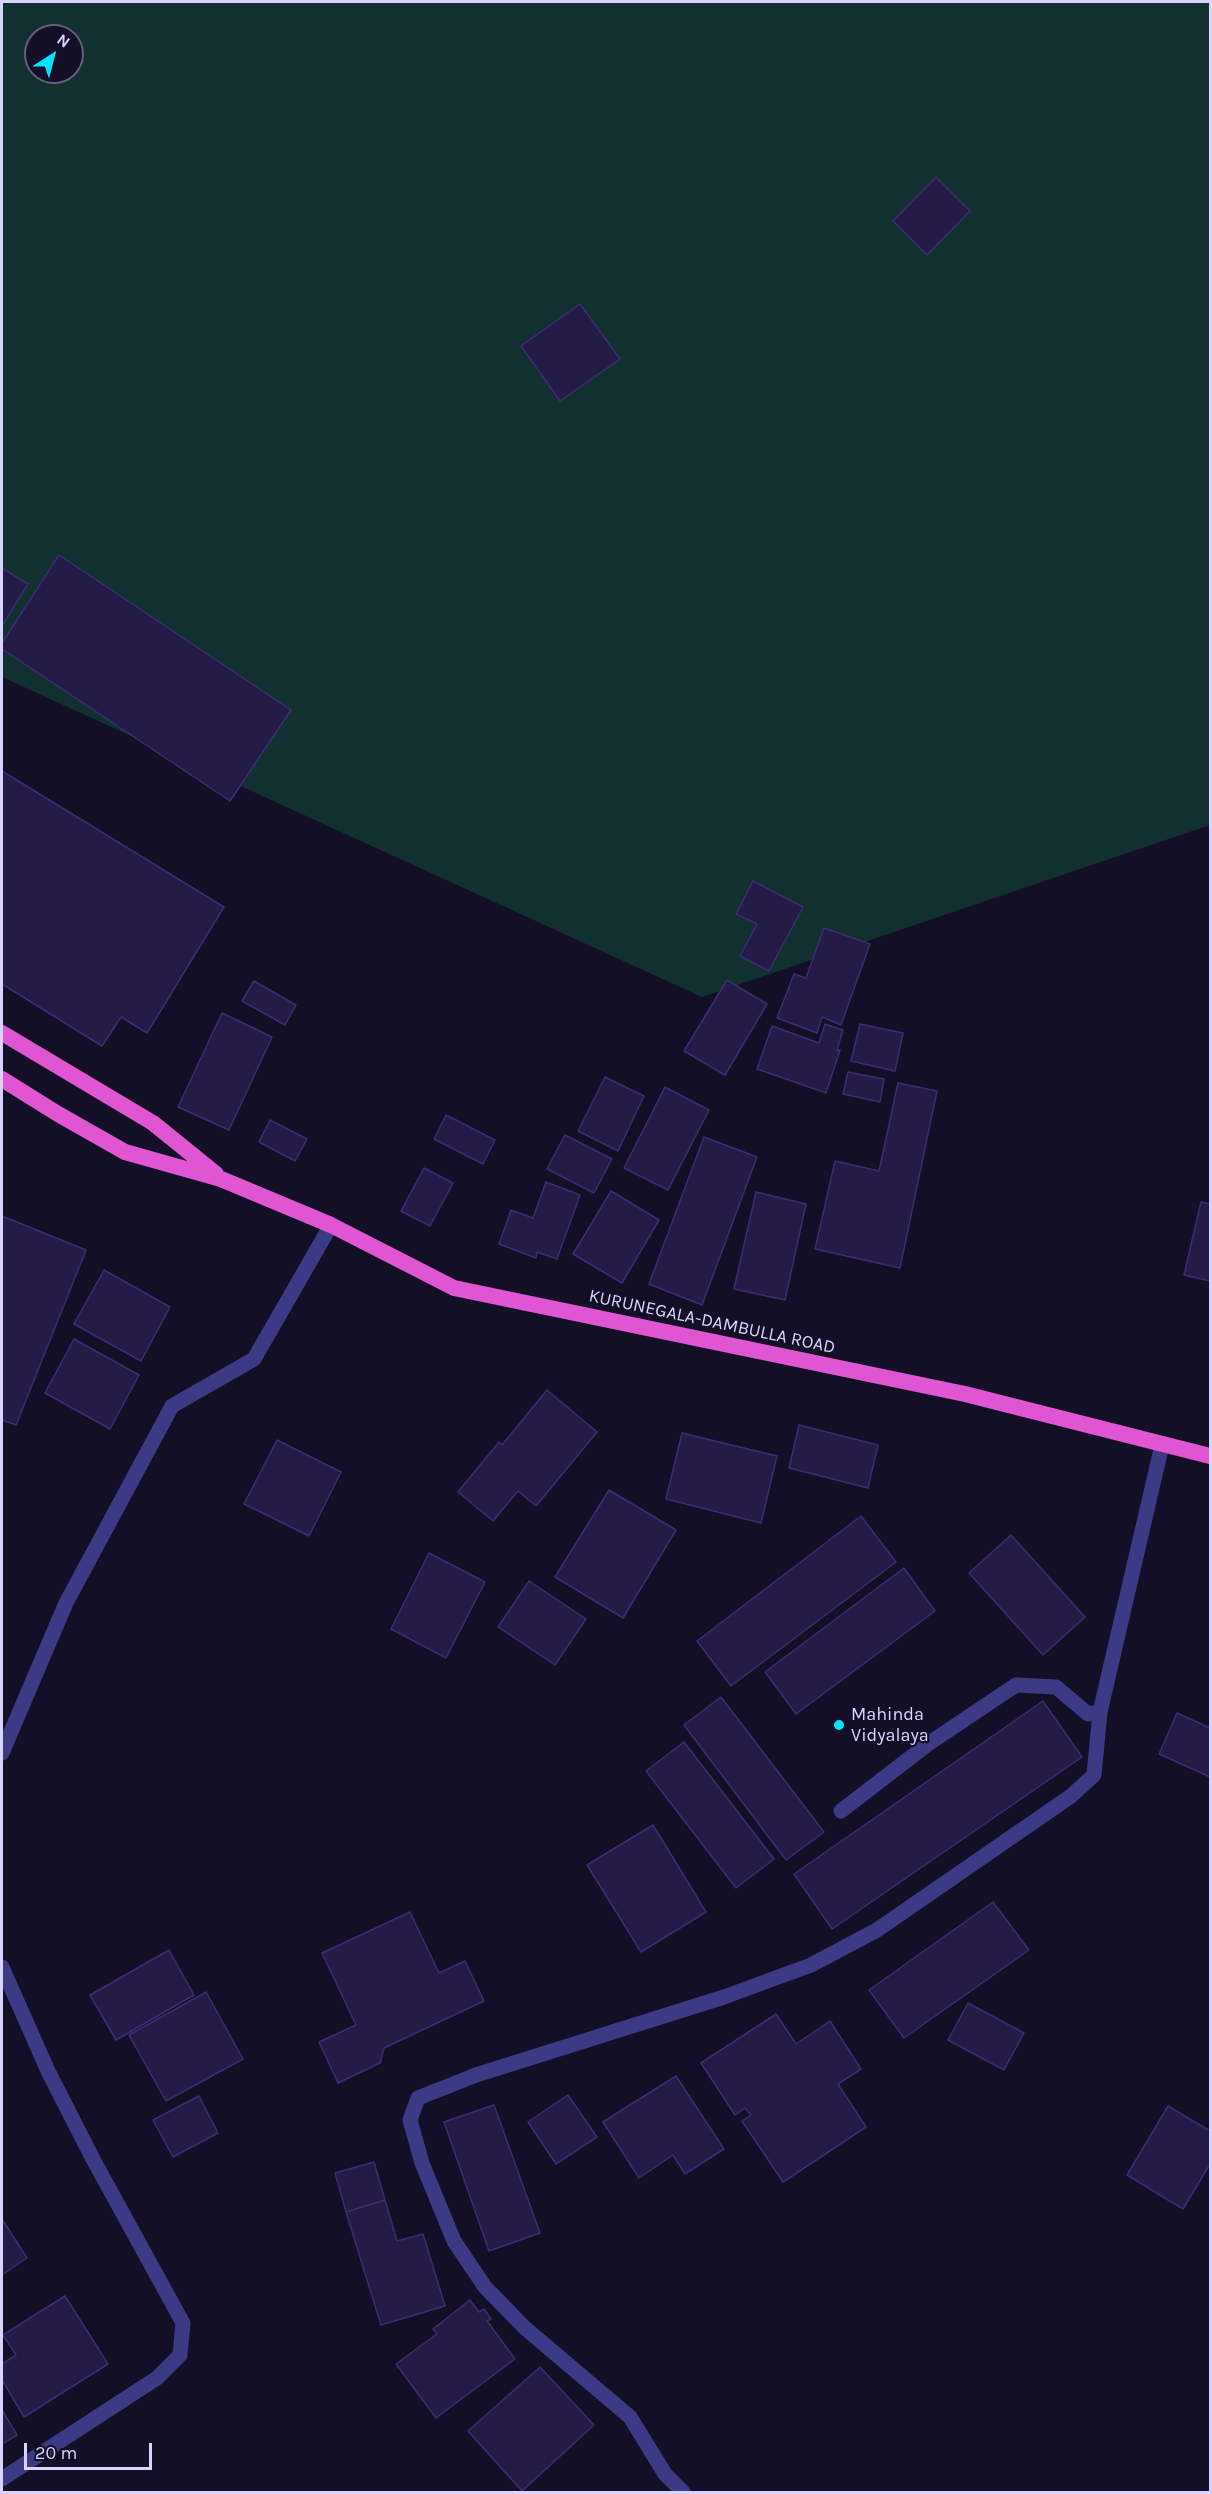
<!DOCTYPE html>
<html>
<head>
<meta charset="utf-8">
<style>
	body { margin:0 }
	#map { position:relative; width:1212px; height:2494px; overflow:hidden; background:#130f26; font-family:Karla,sans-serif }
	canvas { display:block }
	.frame { position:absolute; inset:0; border:3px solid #d9d4ff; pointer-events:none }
	.north { position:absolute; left:24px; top:24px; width:60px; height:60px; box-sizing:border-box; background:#130f26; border:2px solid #625e7d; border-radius:50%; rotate:36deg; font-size:16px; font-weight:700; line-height:24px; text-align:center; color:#d9d4ff }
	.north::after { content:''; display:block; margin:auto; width:21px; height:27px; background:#00e5ff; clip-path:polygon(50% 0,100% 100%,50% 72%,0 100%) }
	.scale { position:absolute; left:24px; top:2443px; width:128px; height:27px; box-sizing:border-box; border:3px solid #d9d4ff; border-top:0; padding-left:8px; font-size:18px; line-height:21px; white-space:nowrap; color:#d9d4ff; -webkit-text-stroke:4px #130f26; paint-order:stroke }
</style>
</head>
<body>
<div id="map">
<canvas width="1212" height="2494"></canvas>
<div class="frame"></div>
<div class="north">N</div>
<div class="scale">20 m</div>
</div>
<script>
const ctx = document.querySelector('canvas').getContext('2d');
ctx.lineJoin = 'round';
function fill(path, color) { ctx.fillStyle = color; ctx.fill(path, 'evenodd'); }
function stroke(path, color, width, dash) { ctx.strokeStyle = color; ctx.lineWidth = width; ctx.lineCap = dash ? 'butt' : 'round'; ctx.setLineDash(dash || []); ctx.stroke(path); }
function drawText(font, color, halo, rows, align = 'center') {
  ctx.font = font + ' Karla,sans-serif'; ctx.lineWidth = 4.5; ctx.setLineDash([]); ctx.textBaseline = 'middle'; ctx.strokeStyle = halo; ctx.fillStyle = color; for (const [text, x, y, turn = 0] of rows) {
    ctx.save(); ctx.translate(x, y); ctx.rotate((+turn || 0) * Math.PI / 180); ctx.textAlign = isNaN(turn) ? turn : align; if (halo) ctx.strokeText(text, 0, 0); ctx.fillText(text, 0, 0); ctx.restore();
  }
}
fill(new Path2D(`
	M2,2H1210V825L702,997L2,677ZM36,36H72V72H36Z`), '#12302f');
const building = new Path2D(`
	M936,177L970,211L927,255L893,221Z
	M580,304L620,359L560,401L521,346Z
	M59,555L291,710L230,801L2,649V643Z
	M2,568L28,584L2,626Z
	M2,771L224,907L147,1033L121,1017L102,1046L2,984Z
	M753,881L803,907L769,971L740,956L757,924L736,914Z
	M824,928L870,944L841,1025L822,1017L817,1033L777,1018L794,974L806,978Z
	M727,980L767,1004L725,1075L684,1051Z
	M254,981L296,1005L285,1025L242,1001Z
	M222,1013L272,1037L229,1130L178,1107Z
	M825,1024L843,1030L837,1050H840L826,1093L757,1069L772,1026L819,1043Z
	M860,1024L903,1033L895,1071L851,1061Z
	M848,1072L884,1079L880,1102L843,1094Z
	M605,1077L644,1096L618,1151L578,1131Z
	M898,1083L937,1091L900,1268L815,1249L835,1161L879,1171Z
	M665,1087L709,1110L668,1190L624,1168Z
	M446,1115L495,1140L483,1164L434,1139Z
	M270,1120L307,1139L295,1161L259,1142Z
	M565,1135L612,1159L594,1193L547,1169Z
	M704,1137L757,1157L702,1305L649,1284Z
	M424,1168L453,1183L430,1226L401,1211Z
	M546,1182L580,1195L557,1259L537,1252L536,1258L499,1244L511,1210L533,1218Z
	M611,1191L659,1220L622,1283L573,1254Z
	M756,1192L806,1204L785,1300L734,1289Z
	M1201,1202L1210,1204V1281L1184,1275Z
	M2,1216L86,1250L16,1425L2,1420Z
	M104,1270L170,1307L141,1361L74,1324Z
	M74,1339L139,1375L110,1429L45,1393Z
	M547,1390L597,1432L536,1506L518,1491L493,1521L458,1492L499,1442L502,1445Z
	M799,1425L878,1445L868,1488L789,1468Z
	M682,1433L777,1456L761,1523L666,1499Z
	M277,1440L341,1472L309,1536L244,1504Z
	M609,1490L676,1530L623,1618L555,1577Z
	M861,1516L896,1562L731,1686L697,1641Z
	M1011,1535L1085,1617L1043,1655L969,1573Z
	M429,1553L485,1582L446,1658L391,1629Z
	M904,1568L935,1611L796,1714L765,1672Z
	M529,1581L586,1619L555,1665L498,1627Z
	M721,1697L824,1832L786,1860L684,1725Z
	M1043,1701L1082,1757L832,1929L794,1874Z
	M1177,1713L1210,1728V1777L1159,1754Z
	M684,1742L774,1859L736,1888L646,1771Z
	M653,1825L706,1912L641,1952L587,1865Z
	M993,1902L1029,1950L904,2038L869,1990Z
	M410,1912L439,1973L465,1961L484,2001L384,2048L380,2063L338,2083L319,2042L356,2025L322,1953Z
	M169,1950L194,1995L116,2040L90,1995Z
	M206,1992L243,2059L166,2101L129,2035Z
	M968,2003L1024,2033L1004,2070L948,2040Z
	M776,2014L796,2044L830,2021L861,2069L838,2084L866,2127L783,2182L742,2121L751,2115L745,2108L735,2115L701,2063Z
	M676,2076L724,2149L685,2174L673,2155L639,2178L603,2122Z
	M568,2095L597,2137L556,2164L528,2122Z
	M199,2096L218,2133L173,2157L153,2120Z
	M494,2105L540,2233L489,2251L444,2122Z
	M1168,2106L1210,2131V2164L1183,2209L1127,2175Z
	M374,2162L385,2200L346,2212L335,2173Z
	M385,2200L397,2241L423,2234L445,2306L381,2325L346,2212Z
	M2,2219L27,2258L2,2275Z
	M65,2296L108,2364L24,2417L2,2380V2364L16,2355L3,2335Z
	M470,2300L479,2312L484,2309L491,2319L487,2321L515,2359L436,2418L396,2364L437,2334L433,2329Z
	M540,2367L594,2425L522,2491L468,2431Z
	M2,2410L17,2435L2,2444Z`);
fill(building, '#241b47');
stroke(building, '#3b2d73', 1.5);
stroke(new Path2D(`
	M841,1811L928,1744L1016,1685L1056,1687L1088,1714L1100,1712`), '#3d3a85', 15);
stroke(new Path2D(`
	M2,1753L66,1603L172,1406L254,1359L331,1225
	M2,1967L48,2071L94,2161L183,2323L180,2355L157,2378L2,2479
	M683,2492L665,2474L630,2417L525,2328L485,2287L454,2241L422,2163L410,2120L418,2098L476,2075L724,1997L811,1965L877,1930L1071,1796L1094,1775L1100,1712L1162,1445`), '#3d3a85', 15);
stroke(new Path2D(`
	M2,1033L153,1123L216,1174
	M2,1079L58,1114L125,1152L221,1179L331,1225L454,1288L965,1394L1210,1456`), '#e055d1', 16);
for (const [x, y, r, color] of [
	[839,1725,6,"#00e5ff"]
]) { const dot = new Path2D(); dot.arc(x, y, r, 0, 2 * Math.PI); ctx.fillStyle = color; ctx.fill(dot); stroke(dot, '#130f26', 2); }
drawText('18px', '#d9d4ff', '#130f26', [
	["KURUNEGALA-DAMBULLA ROAD",712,1322,12]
]);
drawText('18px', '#d9d4ff', '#130f26', [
	["Mahinda",851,1715],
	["Vidyalaya",851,1736]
], 'left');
</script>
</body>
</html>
